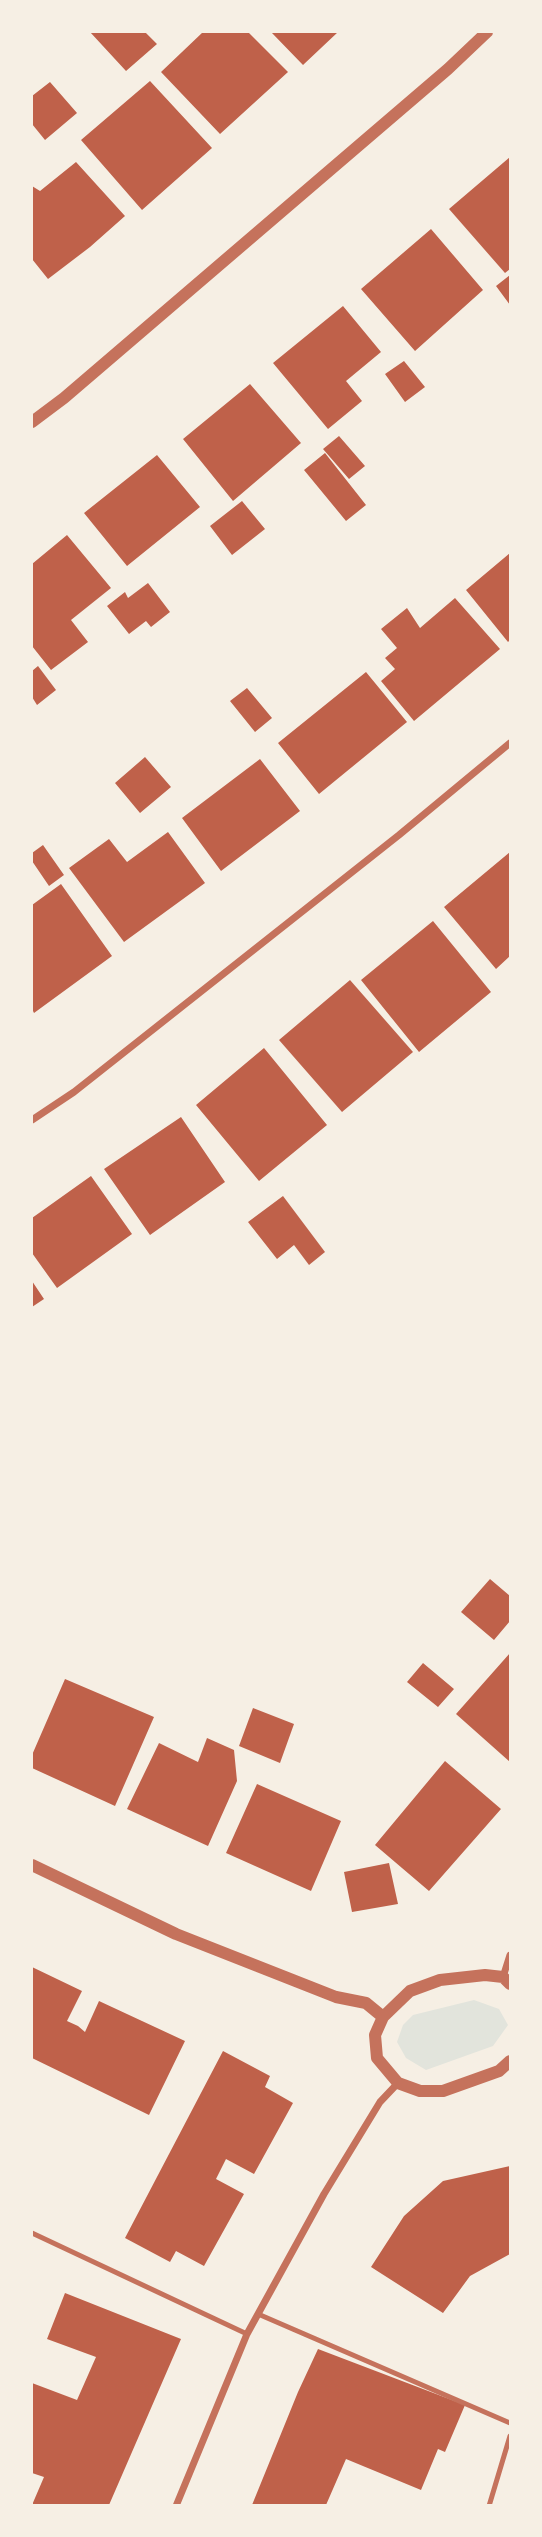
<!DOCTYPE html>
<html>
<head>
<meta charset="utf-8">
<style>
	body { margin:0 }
	#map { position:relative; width:542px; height:2537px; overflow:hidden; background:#f6efe4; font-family:"PT Sans Narrow",sans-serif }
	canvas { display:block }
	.frame { position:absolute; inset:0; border:33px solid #f6efe4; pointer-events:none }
</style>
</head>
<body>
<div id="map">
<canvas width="542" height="2537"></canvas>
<div class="frame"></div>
</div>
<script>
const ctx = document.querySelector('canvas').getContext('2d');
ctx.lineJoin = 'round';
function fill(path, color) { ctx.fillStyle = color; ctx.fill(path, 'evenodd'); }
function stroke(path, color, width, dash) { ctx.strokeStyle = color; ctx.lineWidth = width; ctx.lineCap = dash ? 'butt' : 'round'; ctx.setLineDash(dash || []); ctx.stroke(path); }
fill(new Path2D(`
	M474,2000L499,2009L508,2025L493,2046L426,2070L406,2058L397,2042L403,2025L413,2015Z`), '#e2e4dc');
fill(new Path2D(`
	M90,32H145L157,44L126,71Z
	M203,32H248L288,72L220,134L161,72Z
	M271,32H338L303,65Z
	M150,81L212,148L142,210L81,140Z
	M50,82L77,113L45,140L32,124V96Z
	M510,157V269L505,273L449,209Z
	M76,162L125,216L90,247L48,279L32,259V186L40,191Z
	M431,229L483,290L415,351L361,289Z
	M510,275V305L496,286Z
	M343,306L381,352L346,381L362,401L328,429L273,363Z
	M404,361L425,387L405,402L385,374Z
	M250,384L301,443L233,501L183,439Z
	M339,436L365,466L349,479L323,449Z
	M325,453L366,505L346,521L304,470Z
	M157,455L200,507L127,566L84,513Z
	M242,501L265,529L232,555L210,526Z
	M67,535L111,588L71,620L88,642L51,670L32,646V564Z
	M510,553V640L508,642L466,590Z
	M148,583L170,612L151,627L146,621L129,634L107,606L125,592L128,598Z
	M455,598L500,649L414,721L381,681L395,669L385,658L397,648L381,629L407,608L420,628Z
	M38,666L56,690L37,705L32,697V671Z
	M366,672L407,722L319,794L278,743Z
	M247,688L272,718L255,732L230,701Z
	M145,757L171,787L140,813L115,783Z
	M260,759L300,811L221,871L182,818Z
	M168,832L205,883L124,942L69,868L109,839L127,862Z
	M43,845L64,875L49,886L32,861V853Z
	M510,852V956L496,969L444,907Z
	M61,884L112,956L34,1013L32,1009V905Z
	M433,921L491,992L419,1052L361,980Z
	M350,980L413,1052L342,1112L279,1040Z
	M264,1048L327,1125L259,1181L196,1105Z
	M181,1117L225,1182L150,1235L104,1169Z
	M91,1176L132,1234L57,1288L32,1253V1218Z
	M283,1196L325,1252L309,1265L294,1245L277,1259L248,1222Z
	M32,1281L44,1299L32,1307Z
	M490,1579L510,1596V1621L494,1640L461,1612Z
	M510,1653V1762L456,1714Z
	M423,1663L454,1689L438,1707L407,1682Z
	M65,1679L154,1717L115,1806L32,1768V1755Z
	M253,1708L294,1724L280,1763L239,1746Z
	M207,1738L234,1750L237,1781L208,1846L127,1809L159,1743L198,1762Z
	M445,1761L501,1809L429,1891L375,1845Z
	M257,1784L341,1821L311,1891L226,1853Z
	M389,1863L398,1904L352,1912L344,1872Z
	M32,1967L82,1991L67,2021L78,2026L85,2032L99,2001L185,2041L149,2115L32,2058Z
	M223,2051L270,2076L265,2087L293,2103L254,2174L226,2159L216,2179L244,2194L204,2266L176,2251L170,2262L125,2238Z
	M510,2166V2254L470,2276L443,2313L371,2267L404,2216L443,2181Z
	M65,2293L181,2339L109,2505H32L44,2477L32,2473V2383L77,2400L96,2357L47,2339Z
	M318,2349L465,2405L445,2452L438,2449L421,2490L346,2459L326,2505H252L298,2392Z`), '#bf614a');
stroke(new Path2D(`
	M32,2233L247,2334
	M258,2314L510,2423
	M489,2506L510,2436`), '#c5725c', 5);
stroke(new Path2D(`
	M32,1120L74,1092L399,835L510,743
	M503,1977L510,1955
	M176,2506L247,2334L324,2194L380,2102L398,2083`), '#c5725c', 7);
stroke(new Path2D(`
	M32,422L64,398L448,69L487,32
	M32,1865L176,1934L336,1997L366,2003L383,2017
	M510,1984L503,1977L485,1975L440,1980L410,1991L383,2017L375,2035L377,2058L398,2083L420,2091H443L499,2071L510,2061`), '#c5725c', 12);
</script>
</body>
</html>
